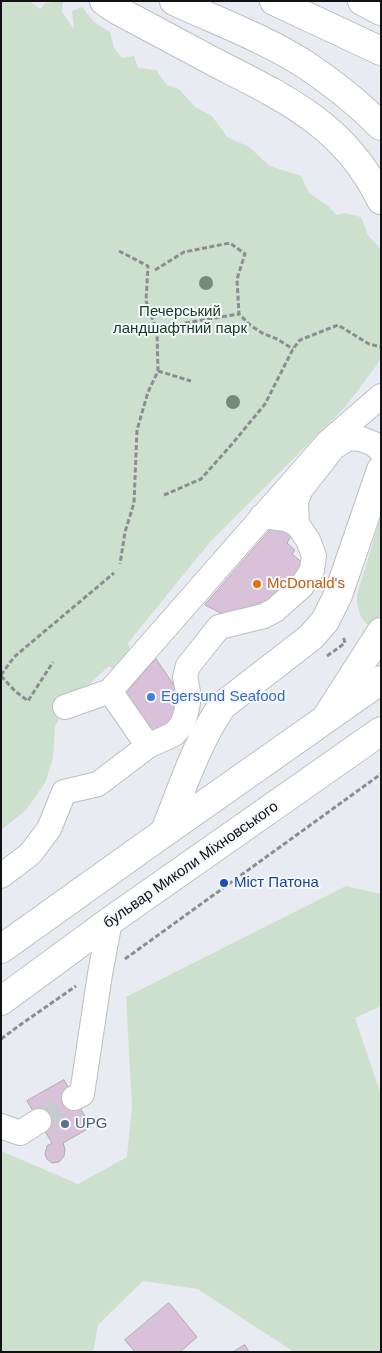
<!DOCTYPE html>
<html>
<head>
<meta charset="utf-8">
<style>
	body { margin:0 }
	#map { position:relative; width:382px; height:1353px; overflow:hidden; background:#e8ebf1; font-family:Helvetica,sans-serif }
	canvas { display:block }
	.frame { position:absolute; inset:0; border:2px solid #111214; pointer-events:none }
</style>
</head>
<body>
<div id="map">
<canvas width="382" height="1353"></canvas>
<div class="frame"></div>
</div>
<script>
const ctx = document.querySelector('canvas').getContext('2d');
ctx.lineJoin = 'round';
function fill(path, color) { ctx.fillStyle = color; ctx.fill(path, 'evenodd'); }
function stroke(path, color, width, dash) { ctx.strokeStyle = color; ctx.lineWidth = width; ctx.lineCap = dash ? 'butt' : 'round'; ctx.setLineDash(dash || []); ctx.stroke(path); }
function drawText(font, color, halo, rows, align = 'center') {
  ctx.font = font + ' Helvetica,sans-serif'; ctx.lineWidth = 4; ctx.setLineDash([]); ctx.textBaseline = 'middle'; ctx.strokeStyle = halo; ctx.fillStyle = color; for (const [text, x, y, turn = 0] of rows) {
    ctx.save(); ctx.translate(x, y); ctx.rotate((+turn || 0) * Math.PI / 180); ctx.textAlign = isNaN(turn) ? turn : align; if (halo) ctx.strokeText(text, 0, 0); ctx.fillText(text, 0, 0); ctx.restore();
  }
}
fill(new Path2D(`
	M1,1H29L40,9L45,3L63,1L62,12L74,29L72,11L82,7L94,22L110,32L114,48L122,58L134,56L138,68L156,70L167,85L179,89L195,107L212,116L227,137L249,147L270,166L301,176L309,193L328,206L337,215L345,213L361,217L368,235L381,249V355L379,362L346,406L210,542L128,643L131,653L114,670L109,666L65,707L55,727L53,758L45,783L26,810L1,830Z
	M381,516V614L372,628C360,620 357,610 357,595Z
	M346,886L381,894V1006L355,1018L381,1095V1352H294L198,1289L143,1281L98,1325L93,1352H1V1151L78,1184L127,1157L132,1106L126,997Z`), '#cde0ce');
const building = new Path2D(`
	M272,528L292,534L287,543L295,550L292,554L305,565L269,609L260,602L240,616L233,619L205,605Z
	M156,659L178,691V698L171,722L153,735L124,696Z
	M64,1080L91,1127L63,1143L65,1149L64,1156L59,1162L52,1163L47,1159L45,1154L47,1146L52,1143L27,1101Z
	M169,1303L197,1337L180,1352H135L125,1340Z
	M245,1345L249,1352H233Z`);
fill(building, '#d8c1d9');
stroke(building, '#aeaaae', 1);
stroke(new Path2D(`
	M39,1121L74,1098`), '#c8cad0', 24, [24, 12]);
const minor = new Path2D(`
	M297,524L296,501L301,489L333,448L348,438L361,439L374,444L381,451
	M110,691L148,746
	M65,707L110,691L328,442L381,396
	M1,876L30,854L49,829L64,792L98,784L148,746L174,734L182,725L186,713L189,697L185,677L188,666L219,627L264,616L275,610L302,586L312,570L314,556L308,540L297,524L286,519L262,516
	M74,1098L82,1094L100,974L110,921
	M1,1126L20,1133L39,1121`);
const major = new Path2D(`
	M104,1L117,10C151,28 184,46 218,64C287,99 346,127 381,200
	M174,1C217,21 266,39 306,65C333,83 358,103 381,126
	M274,1L381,51
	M362,1L381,11
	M326,718L381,632
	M165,831C182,789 196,744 222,706L311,637L325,621L338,595L381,470`);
const highway = new Path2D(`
	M1,949L148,844L381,680
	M1,1001L110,921L381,731`);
stroke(minor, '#bbbec4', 26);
stroke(major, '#bbbec4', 30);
stroke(highway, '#bbbec4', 30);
stroke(new Path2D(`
	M119,251L148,266L146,301L157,331L158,371L148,392L137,430L134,503L125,532L120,564
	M155,270L184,252L230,243L245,254L237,279L239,314L250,325L262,333L277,339L293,349
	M185,323L239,314
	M158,371L191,381
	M164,495L201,479L232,444L265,404L293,349L300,340L338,325L369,344L381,347
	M327,656L345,643L343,636
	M1,675L14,657L114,573
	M1,676L15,691L28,701L53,662
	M125,959L381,774
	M1,1039L20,1025L76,986`), '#8b8d91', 3, [5, 2.5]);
stroke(minor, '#fff', 24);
stroke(major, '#fff', 28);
stroke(highway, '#fff', 28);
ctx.fillStyle = '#748b7c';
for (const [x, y] of [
	[206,283],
	[233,402]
]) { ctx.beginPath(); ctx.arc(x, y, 7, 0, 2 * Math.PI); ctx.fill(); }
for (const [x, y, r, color] of [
	[257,584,5,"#e8710a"],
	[151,697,5,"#3f7fe0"],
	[224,883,5,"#1a4fb4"],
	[65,1124,5,"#5c6f8a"]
]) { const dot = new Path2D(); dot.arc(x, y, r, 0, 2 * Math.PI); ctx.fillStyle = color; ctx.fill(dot); stroke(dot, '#f5f8fe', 2); }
drawText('15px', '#163c1c', '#f5f8fe', [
	["Печерський",180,312],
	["ландшафтний парк",180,329]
]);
drawText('15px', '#c56008', '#f5f8fe', [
	["McDonald's",267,584]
], 'left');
drawText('15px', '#366cbe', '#f5f8fe', [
	["Egersund Seafood",161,697]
], 'left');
drawText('15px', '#111214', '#f5f8fe', [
	["бульвар Миколи Міхновського",191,865,-35]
]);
drawText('15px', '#164399', '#f5f8fe', [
	["Міст Патона",234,883]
], 'left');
drawText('15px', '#4e5e75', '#f5f8fe', [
	["UPG",75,1124]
], 'left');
</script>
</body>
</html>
